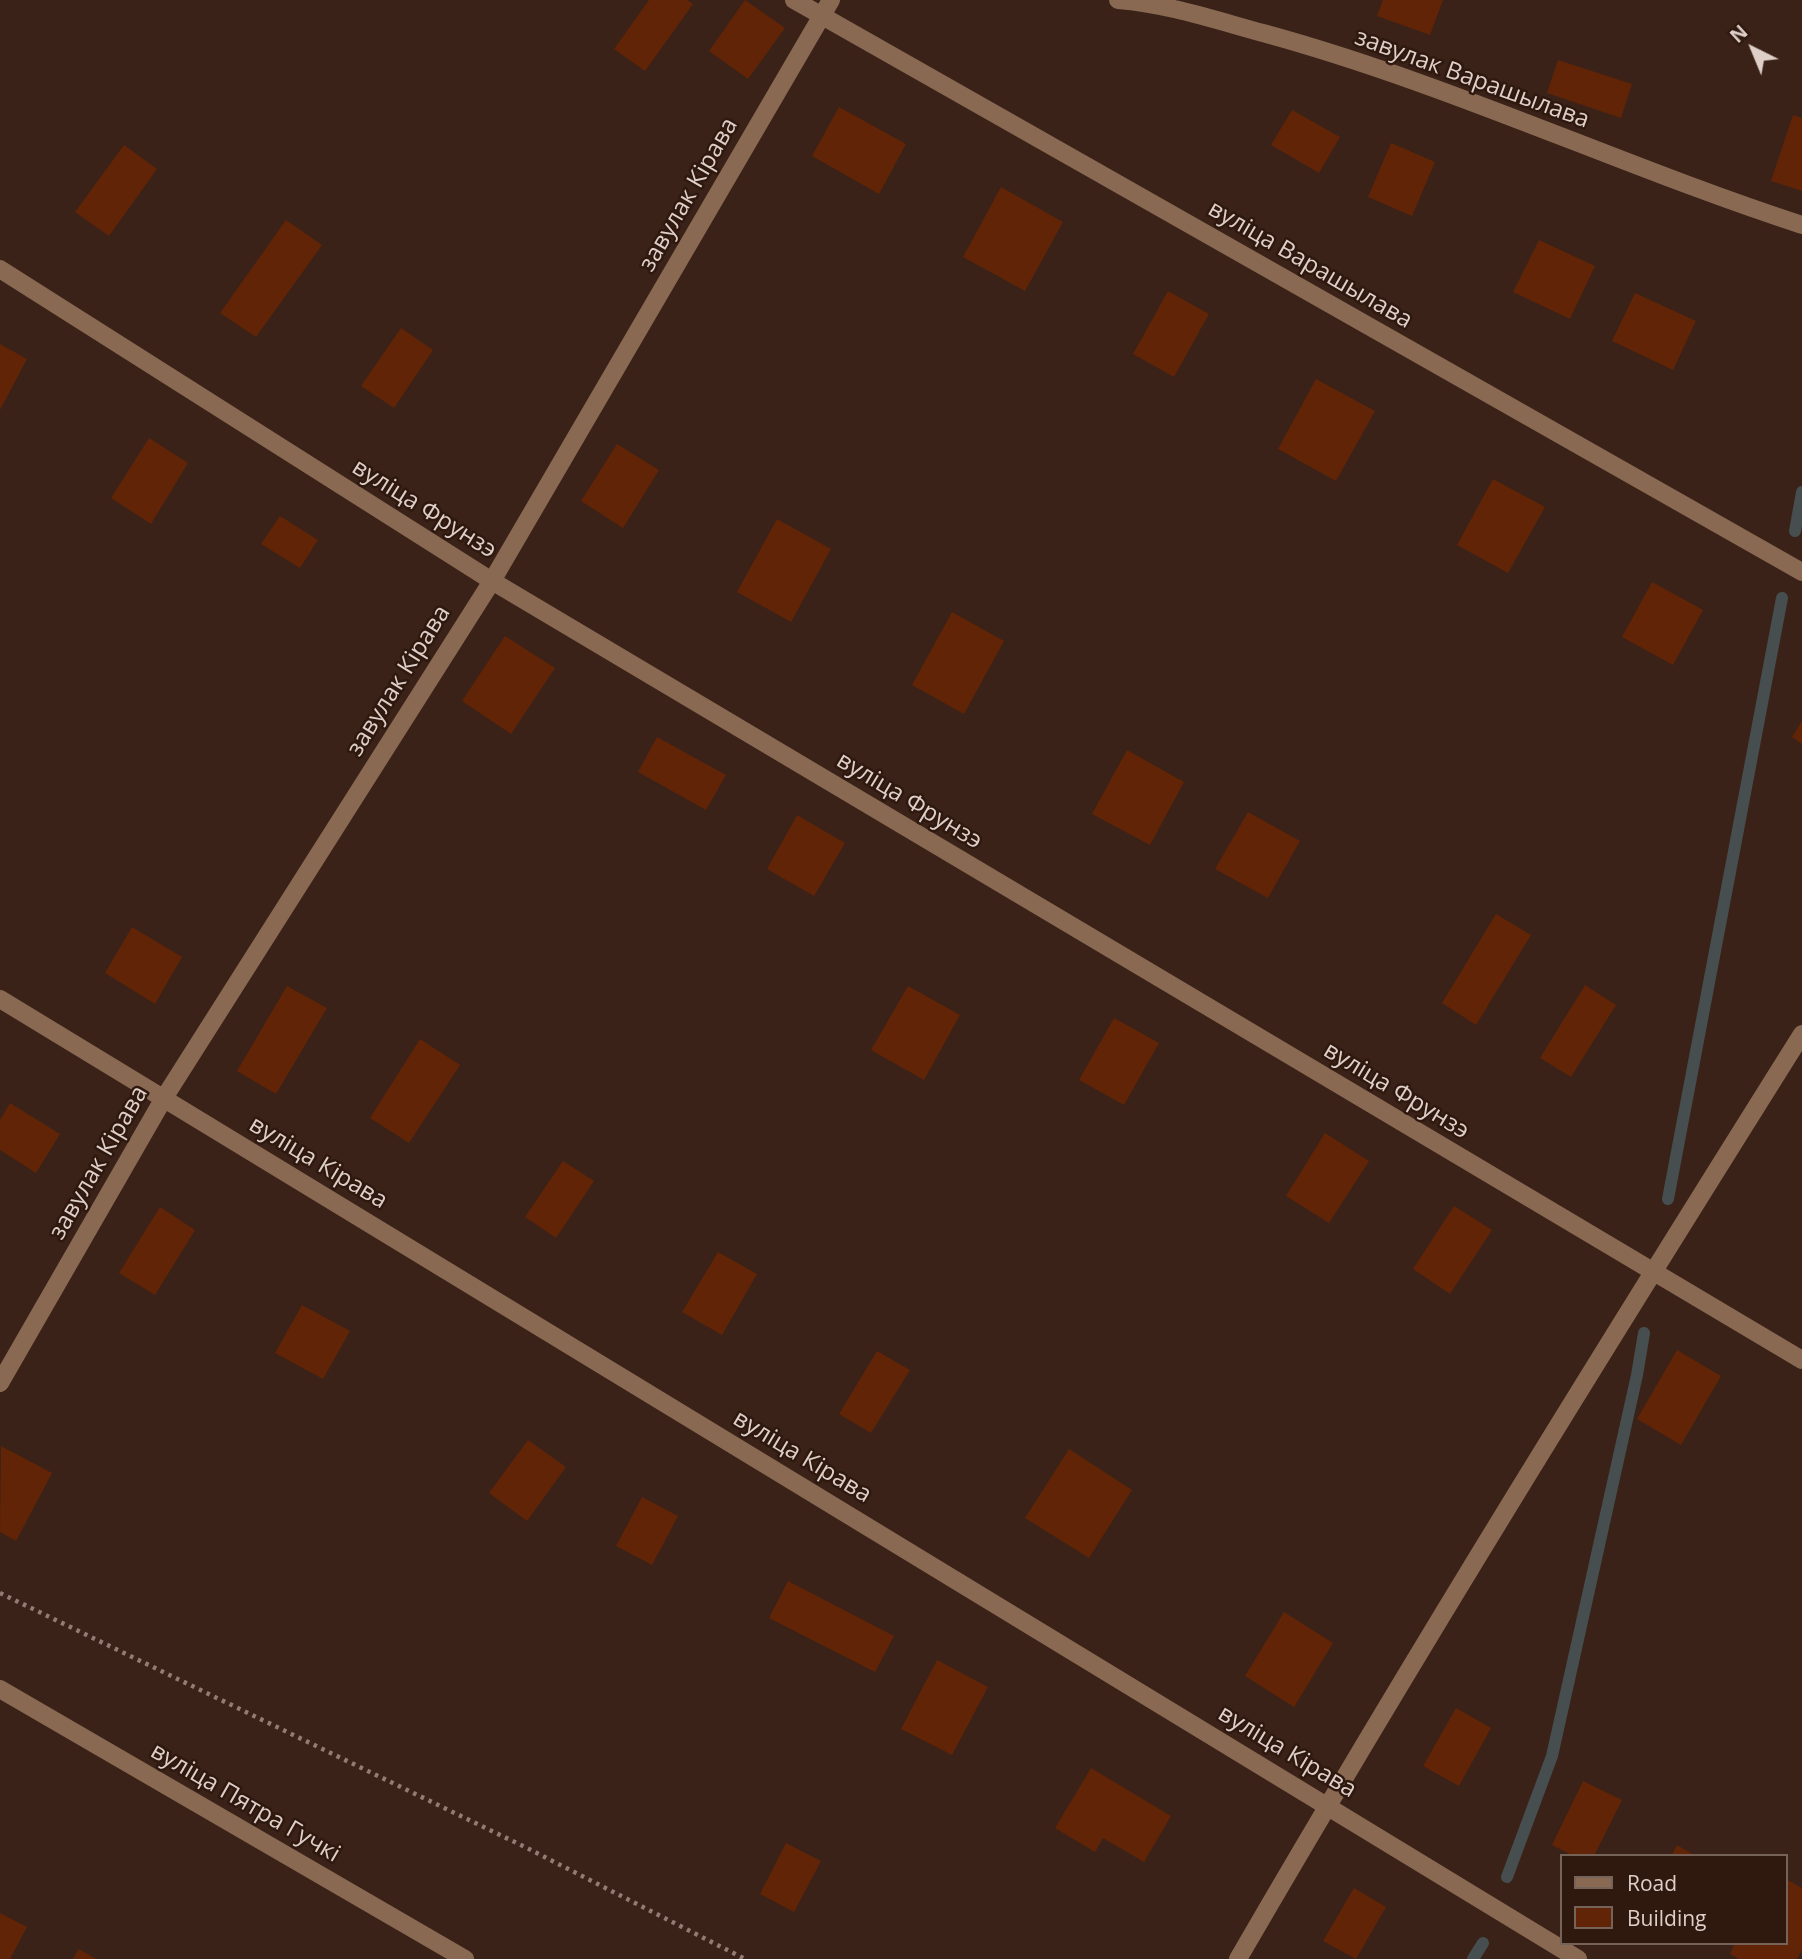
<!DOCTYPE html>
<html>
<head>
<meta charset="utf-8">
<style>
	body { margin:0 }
	#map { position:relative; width:1802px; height:1959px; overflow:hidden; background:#3a2218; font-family:"Open Sans",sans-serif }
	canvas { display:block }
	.legend { position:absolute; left:1560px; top:1854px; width:228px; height:91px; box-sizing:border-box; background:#2f190f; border:2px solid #756259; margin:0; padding:9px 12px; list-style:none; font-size:21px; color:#dfcfc9 }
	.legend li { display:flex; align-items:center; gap:14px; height:35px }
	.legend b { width:35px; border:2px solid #756259 }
	.north { position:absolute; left:1718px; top:14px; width:70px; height:70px; -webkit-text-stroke:5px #2f190f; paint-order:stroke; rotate:317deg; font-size:19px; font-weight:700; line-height:28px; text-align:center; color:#dfcfc9 }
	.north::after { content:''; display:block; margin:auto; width:24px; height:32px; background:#dfcfc9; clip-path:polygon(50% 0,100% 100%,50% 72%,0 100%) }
</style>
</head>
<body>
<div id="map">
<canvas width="1802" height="1959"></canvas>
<ul class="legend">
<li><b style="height:9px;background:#896951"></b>Road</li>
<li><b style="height:19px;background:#612406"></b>Building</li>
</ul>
<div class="north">N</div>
</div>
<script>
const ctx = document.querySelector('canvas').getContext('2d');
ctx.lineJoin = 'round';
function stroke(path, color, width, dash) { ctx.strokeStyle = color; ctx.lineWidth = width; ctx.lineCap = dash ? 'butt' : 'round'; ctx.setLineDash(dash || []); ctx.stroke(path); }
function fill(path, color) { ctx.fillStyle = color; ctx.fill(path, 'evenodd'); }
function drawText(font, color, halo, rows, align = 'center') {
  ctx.font = font + ' "Open Sans",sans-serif'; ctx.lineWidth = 5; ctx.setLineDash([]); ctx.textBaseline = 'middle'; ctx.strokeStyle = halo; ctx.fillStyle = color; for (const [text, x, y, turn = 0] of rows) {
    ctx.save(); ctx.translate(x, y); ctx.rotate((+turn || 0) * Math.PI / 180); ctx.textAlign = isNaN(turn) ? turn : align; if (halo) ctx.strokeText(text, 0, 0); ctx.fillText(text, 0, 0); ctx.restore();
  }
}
stroke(new Path2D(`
	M1795,531L1802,492
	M1668,1199L1782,598
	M1507,1877L1552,1756L1637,1375L1644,1333
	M1473,1959L1483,1943`), '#474e4f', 12);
fill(new Path2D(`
	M649,0H687L693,4L645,71L614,49Z
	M745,0L785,28L748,79L709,51Z
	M1383,0H1443L1430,35L1377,16Z
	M1558,60L1632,84L1621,118L1547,93Z
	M839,107L906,144L879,194L812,156Z
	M1292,110L1340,137L1319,173L1271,145Z
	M1793,115L1802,118V191L1771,181Z
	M1391,143L1435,162L1412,216L1368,197Z
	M124,145L157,169L109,236L75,212Z
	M1001,187L1063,222L1025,291L963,257Z
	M286,220L322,245L256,337L220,313Z
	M1539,240L1595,266L1570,319L1513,292Z
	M1168,291L1209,314L1174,377L1133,354Z
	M1635,293L1696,321L1673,370L1612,341Z
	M401,328L433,350L394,408L361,386Z
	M0,344L27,359L0,410Z
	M1316,379L1375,411L1336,481L1278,449Z
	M149,438L188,463L151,524L111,498Z
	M617,444L659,470L623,528L581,501Z
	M1493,479L1545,507L1508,573L1457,545Z
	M280,516L318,540L300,568L261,544Z
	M777,519L831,549L791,622L737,592Z
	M1652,582L1703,610L1673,665L1622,637Z
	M952,612L1004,641L964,714L912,685Z
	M505,636L555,668L511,734L462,701Z
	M1802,721V744L1792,737Z
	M657,737L726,775L706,810L638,772Z
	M1127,750L1184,782L1150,845L1092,814Z
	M1248,812L1300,841L1268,898L1215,869Z
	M797,815L845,843L814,896L767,869Z
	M1496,914L1531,935L1476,1025L1442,1003Z
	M132,927L182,957L155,1004L105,973Z
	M1585,985L1616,1005L1571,1077L1540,1058Z
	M287,986L327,1008L276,1094L237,1071Z
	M908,986L960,1015L924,1080L871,1050Z
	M1114,1018L1159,1043L1124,1105L1079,1080Z
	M420,1039L460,1065L409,1143L370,1118Z
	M10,1103L60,1134L36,1173L0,1150V1120Z
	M1325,1133L1369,1161L1329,1223L1286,1196Z
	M563,1161L594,1181L556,1238L525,1217Z
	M1454,1206L1492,1230L1450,1294L1413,1269Z
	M160,1207L195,1230L155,1295L119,1273Z
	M718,1252L757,1274L722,1335L682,1312Z
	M302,1305L350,1331L323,1379L275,1353Z
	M1677,1350L1721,1376L1681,1445L1637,1419Z
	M877,1351L910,1370L871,1433L839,1414Z
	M528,1440L566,1467L527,1521L489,1493Z
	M1,1446L52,1473L16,1541L0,1532Z
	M1069,1449L1132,1490L1089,1558L1025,1518Z
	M642,1497L678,1516L652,1565L616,1546Z
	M788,1581L894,1636L875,1672L769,1618Z
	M1284,1612L1333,1643L1294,1707L1245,1676Z
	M937,1660L988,1687L952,1755L901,1729Z
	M1456,1708L1491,1728L1459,1786L1423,1766Z
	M1091,1768L1171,1816L1144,1862L1103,1838L1095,1852L1055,1828Z
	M1583,1781L1622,1800L1594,1856H1574L1552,1845Z
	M786,1843L821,1861L794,1912L760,1894Z
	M1677,1845L1696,1856H1671Z
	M1786,1879L1802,1888V1950L1797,1959H1739L1730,1954L1735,1943H1786Z
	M1354,1888L1386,1907L1356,1959L1323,1941Z
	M0,1913L27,1927L10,1959H0Z
	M79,1949L96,1959H73Z`), '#612406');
stroke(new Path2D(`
	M0,1593L527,1848L745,1959`), '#917d75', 4.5, [3.5, 5]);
stroke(new Path2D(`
	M794,0L1802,572
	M1118,0C1168,4 1215,20 1263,33C1447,83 1621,166 1802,225
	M0,269L492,581L1802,1360
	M0,999L1578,1959
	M0,1383L164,1098L492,581L831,0
	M0,1689L465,1959
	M1238,1959C1419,1647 1610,1340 1802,1034`), '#896951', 18);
drawText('24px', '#dfcfc9', '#2f190f', [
	["завулак Варашылава",1472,79,20],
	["завулак Кірава",689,195,-60],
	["вуліца Варашылава",1310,265,30],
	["вуліца Фрунзэ",424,509,32],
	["завулак Кірава",399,681,-58],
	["вуліца Фрунзэ",909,801,31],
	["вуліца Фрунзэ",1396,1091,31],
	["завулак Кірава",99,1163,-60],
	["вуліца Кірава",318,1163,31],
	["вуліца Кірава",802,1457,31],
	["вуліца Кірава",1287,1752,31],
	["вуліца Пятра Гучкі",245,1803,30]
]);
</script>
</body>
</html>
